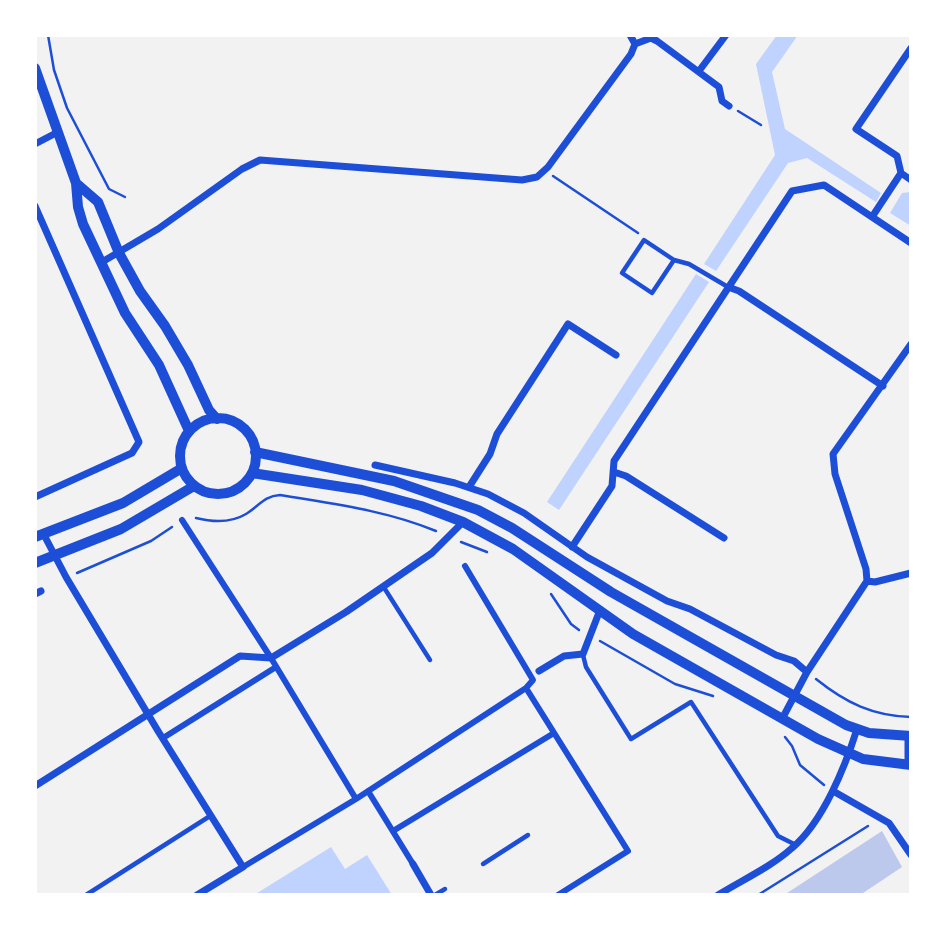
<!DOCTYPE html>
<html>
<head>
<meta charset="utf-8">
<style>
	body { margin:0 }
	#map { position:relative; width:946px; height:930px; overflow:hidden; background:#f2f2f2; font-family:Ubuntu,sans-serif }
	canvas { display:block }
	.frame { position:absolute; inset:0; border:37px solid #fff; pointer-events:none }
</style>
</head>
<body>
<div id="map">
<canvas width="946" height="930"></canvas>
<div class="frame"></div>
</div>
<script>
const ctx = document.querySelector('canvas').getContext('2d');
ctx.lineJoin = 'round';
function fill(path, color) { ctx.fillStyle = color; ctx.fill(path, 'evenodd'); }
function stroke(path, color, width, dash) { ctx.strokeStyle = color; ctx.lineWidth = width; ctx.lineCap = dash ? 'butt' : 'round'; ctx.setLineDash(dash || []); ctx.stroke(path); }
fill(new Path2D(`
	M777,35H798L772,72L785,129L881,193L876,202L807,158L788,163L716,271L704,264L775,155L756,64Z
	M911,192V226L890,213L902,193Z
	M696,274L709,282L559,510L547,502Z
	M331,847L345,869L367,855L392,895H254Z`), '#bfd3fe');
fill(new Path2D(`
	M882,831L902,867L860,895H784Z`), '#bdc9ec');
stroke(new Path2D(`
	M48,35L54,70L67,108L109,189L125,197
	M738,111L761,125
	M553,176L638,233
	M196,518C212,522 231,523 246,514C259,506 264,496 280,495C333,504 385,510 436,531
	M461,542L487,552
	M77,573L151,541L172,527
	M551,594L571,624L579,630
	M600,641L675,684L713,696
	M816,679C846,703 873,716 911,717
	M785,737L792,746L800,765L824,785
	M758,895L868,826`), '#1d4ed8', 2.5);
stroke(new Path2D(`
	M674,260L652,293L622,273L644,240L674,260L689,264L728,287
	M383,586L430,660
	M583,655L586,667L631,739L691,702L778,836L796,845
	M483,864L528,835
	M86,895L210,816
	M435,895L445,889`), '#1d4ed8', 4.5);
stroke(new Path2D(`
	M182,520L271,658L356,799
	M526,688L628,851L558,895
	M163,738L276,667
	M368,791L413,864
	M393,831L554,733
	M243,867L356,799L526,688L533,680L465,566`), '#1d4ed8', 6);
stroke(new Path2D(`
	M635,44L651,38L657,41L719,87L722,101L729,106
	M911,48L856,129L897,156L901,173L911,180
	M699,71L726,35
	M35,144L56,133
	M35,206L139,442L132,453L35,497
	M872,217L901,173
	M102,262L158,229L242,169L260,160L522,180L537,177L548,167L631,54L635,44L630,35
	M728,287L739,291L883,386
	M375,465L455,483L488,494L524,513L587,557L667,601L690,609L776,655L794,661L807,672
	M614,472L626,476L724,538
	M469,487L490,454L497,434L568,324L616,355
	M43,533L66,577L158,731L243,867L197,895
	M572,547L612,486L614,461L792,191L824,185L911,243
	M867,581L875,582L911,573
	M35,594L41,591
	M539,671L564,656L583,654L600,610
	M782,719L807,672L867,581L866,569L835,474L833,454L911,344
	M908,736V765
	M35,786L240,656L271,658L346,612L432,553L463,522
	M833,791L889,823L911,855
	M413,864L431,895
	M718,895C742,880 771,867 792,848C823,822 845,767 857,729`), '#1d4ed8', 7);
stroke(new Path2D(`
	M35,68L76,183L78,207L83,224L125,313L159,365L189,431
	M76,183L98,202L119,253L140,291L165,326L188,365L209,410L217,419
	M180 456a38 38 0 1 1 76 0a38 38 0 1 1-76 0Z
	M255,452L394,481L478,510L512,528L611,592L846,725L869,733L911,736
	M252,473L362,490L421,506L463,522L513,549L633,634L818,739L863,759L911,765
	M35,537L123,503L182,468
	M35,563L121,529L194,486`), '#1d4ed8', 10);
</script>
</body>
</html>
